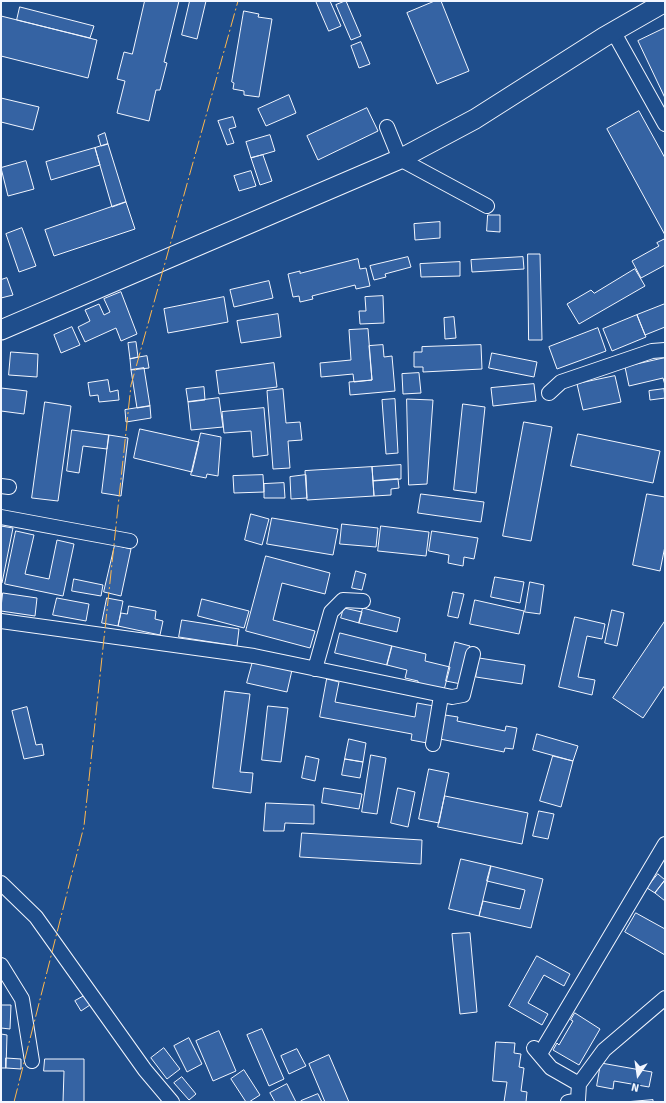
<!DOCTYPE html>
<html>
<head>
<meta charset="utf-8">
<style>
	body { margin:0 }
	#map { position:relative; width:666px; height:1103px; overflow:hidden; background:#1f4e8c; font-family:Signika,sans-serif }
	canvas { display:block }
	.frame { position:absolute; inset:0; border:2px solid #f2f6ff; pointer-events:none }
	.north { position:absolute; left:618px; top:1055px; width:40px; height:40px; -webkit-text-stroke:3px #1f4e8c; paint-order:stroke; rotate:193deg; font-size:11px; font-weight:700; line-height:16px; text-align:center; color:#f2f6ff }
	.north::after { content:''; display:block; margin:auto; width:14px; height:18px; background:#f2f6ff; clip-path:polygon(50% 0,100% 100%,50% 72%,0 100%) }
</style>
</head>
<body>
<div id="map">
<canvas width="666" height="1103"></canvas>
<div class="frame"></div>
<div class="north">N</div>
</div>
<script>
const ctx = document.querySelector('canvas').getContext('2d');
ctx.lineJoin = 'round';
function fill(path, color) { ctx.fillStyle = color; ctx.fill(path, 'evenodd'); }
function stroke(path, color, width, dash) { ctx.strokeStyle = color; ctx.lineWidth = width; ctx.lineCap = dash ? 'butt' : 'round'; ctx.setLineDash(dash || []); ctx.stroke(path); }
const building = new Path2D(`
	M145,1H179L164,62L167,63L160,90H156L149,121L117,113L125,81L117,79L124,52L132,54Z
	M190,1H206L197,39L182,35Z
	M316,1H330L341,26L329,31Z
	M346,1L361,36L351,40L336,5Z
	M435,1H441L469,71L437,84L407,13Z
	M20,7L94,26L90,38L17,20Z
	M244,11L259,14L258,17L272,19L259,97L244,95V91L233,89L234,83L232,82Z
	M1,16L97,40L88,78L1,56Z
	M665,28V98L638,41Z
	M361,42L370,64L359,68L351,46Z
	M289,95L296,113L266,126L258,109Z
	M1,98L39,107L33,130L1,122Z
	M367,108L378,131L318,160L307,136Z
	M639,111L665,158V235L607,129Z
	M233,117L236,127L229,129L234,143L227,145L218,121Z
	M105,133L108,144L101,146L98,136Z
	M270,135L275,151L251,158L246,142Z
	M108,144L126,202L112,207L95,148Z
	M95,148L100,165L51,180L46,162Z
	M263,155L272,181L260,185L251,158Z
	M26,161L34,189L8,196L1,168Z
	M251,171L256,186L239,191L234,176Z
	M126,202L135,229L54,256L45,230Z
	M488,215H500V232L487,231Z
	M440,222V238L415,240L414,224Z
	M22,228L36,266L19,272L6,234Z
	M665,239V265L641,278L632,261L659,246L657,243Z
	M528,254H540L542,340H529Z
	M408,257L411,267L385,274L386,277L374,280L370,266Z
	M523,257L524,269L472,272L471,260Z
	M358,259L360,269L366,268L370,286L356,289L355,285L312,296L313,299L300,302L299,296L293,297L288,274L300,271V273Z
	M460,262V276L421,277L420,264Z
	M635,269L645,286L579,324L567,304L591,290L594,293Z
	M7,278L13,295L1,298V280Z
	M269,281L273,298L234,307L230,290Z
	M121,292L137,334L121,341L116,328L85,342L78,327L90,321L85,310L99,304L104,315L110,312L104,299Z
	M383,296L384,323L360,324L359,311H366L365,297Z
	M224,297L228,322L168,333L164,309Z
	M665,304V327L645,335L637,315Z
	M278,314L281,337L241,343L237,321Z
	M637,315L646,337L612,351L603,329Z
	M454,317L456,338L445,339L444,318Z
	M72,327L80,345L61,353L54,335Z
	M598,328L606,351L557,369L549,347Z
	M368,329L372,380L354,382L353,374L321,377L320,363L351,360L349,330Z
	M136,342L138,357L130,359L128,343Z
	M383,345L384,357L392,356L395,391L350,395L349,382L372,380L369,346Z
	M481,345L482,369L423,372V367H414V352H422V347Z
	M11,352L38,354L37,377L9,375Z
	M492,353L537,362L534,377L489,368Z
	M147,356L149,368L131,370L130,359Z
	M665,358V385L663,378L629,386L625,367Z
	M274,363L277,387L219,394L216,371Z
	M144,368L150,406L137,408L131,370Z
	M419,373L421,393L403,394L402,374Z
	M615,376L621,402L583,410L577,384Z
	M108,380L110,392L118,390L119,400L99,402L98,395L90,396L88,383Z
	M534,384L536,401L493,406L491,388Z
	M204,387L205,400L188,402L186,389Z
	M1,388L27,391L24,414L1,411Z
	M283,389L286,423L300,422L302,440L288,441L290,468L273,469L267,391Z
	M664,389L665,398L650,400L649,391Z
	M219,398L223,427L191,430L188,402Z
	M395,399L398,453L386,454L382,400Z
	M407,399L433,400L427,484L409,485Z
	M45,402L71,406L58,501L32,498Z
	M463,404L485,407L476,493L454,490Z
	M150,406L151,418L126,422L125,410Z
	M264,408L268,455L253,457L251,431L224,433L222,412Z
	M524,422L552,427L531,541L503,536Z
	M140,429L199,442L192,472L134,458Z
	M72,430L109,435L107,449L83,446L79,473L67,471Z
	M201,433L221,437L218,476L207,474L206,478L191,475Z
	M578,434L660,451L653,483L571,466Z
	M109,435L128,438L121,496L102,493Z
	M401,465V479L373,481L372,467Z
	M372,467L374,496L307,500L305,471Z
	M263,475L264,492L234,493L233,476Z
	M306,475L307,498L291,499L290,477Z
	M398,479L399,488L391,489V495L374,496L373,481Z
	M284,483L285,498H264V484Z
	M421,494L484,502L481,522L418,513Z
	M647,494L665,497V546L660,571L633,565Z
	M251,514L269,519L262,545L245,540Z
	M272,518L338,529L333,555L267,544Z
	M342,524L378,528L376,547L340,544Z
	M1,526L13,528L2,583H1Z
	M381,526L429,532L426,556L378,551Z
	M16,531L34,535L25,574L49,579L57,540L74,544L63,596L5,584Z
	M432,531L478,538L474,559L464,557L463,566L448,563L449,555L429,551Z
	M115,545L131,549L121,596L104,592Z
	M266,556L330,573L325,594L282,583L273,620L315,631L310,648L246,631Z
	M356,571L366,574L362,590L352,588Z
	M495,577L524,582L520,603L491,597Z
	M74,579L103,585L101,596L72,591Z
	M530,582L544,585L540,614L525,612Z
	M453,592L464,594L458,618L448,616Z
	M3,593L37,598L35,616L1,611Z
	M57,598L89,604L86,621L53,615Z
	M107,598L123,601L118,626L102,623Z
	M202,599L249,611L244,628L198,616Z
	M475,600L524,611L519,634L470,624Z
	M129,606L156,611L155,619L163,621L160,635L118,626L121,613L127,614Z
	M344,608L362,612L359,623L341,618Z
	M363,608L400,618L397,632L359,623Z
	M612,610L624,613L617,646L605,643Z
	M575,617L605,624L602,639L587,636L578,677L595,680L592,695L559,687Z
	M182,620L239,629L237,646L179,637Z
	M665,621V685L643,718L613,698Z
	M340,633L392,646L387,665L335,653Z
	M455,642L470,646L461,684L446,681Z
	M392,646L426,654L425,661L450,667L444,690L418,684V681L405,678L407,670L387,665Z
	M479,658L525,665L522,684L476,677Z
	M253,661L292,670L287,692L247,683Z
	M327,679L339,682L335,702L415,717L417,703L434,706L427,743L411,740L412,734L320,717Z
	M225,691L250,694L240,772L253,773L251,793L213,788Z
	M268,706L288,708L281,762L262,760Z
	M27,707L36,745L42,744L44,755L24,759L12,711Z
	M445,715L458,717L457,721L505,731L506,726L517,728L513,749L505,748L504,752L440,739Z
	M537,734L578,746L573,761L533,750Z
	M349,739L366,743L363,762L345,759Z
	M371,755L386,758L377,814L362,812Z
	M306,756L319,759L315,781L302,778Z
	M553,756L573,761L561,807L540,801Z
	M345,759L363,762L360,778L342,775Z
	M429,769L449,773L439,823L419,819Z
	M324,788L362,794L359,809L322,803Z
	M398,788L415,792L408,827L391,823Z
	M445,796L528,813L522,844L438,827Z
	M266,803L314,805V824L285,823L284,831H264Z
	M539,811L554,814L548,839L533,836Z
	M302,833L422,840L421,864L300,857Z
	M461,859L491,866L479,916L449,909Z
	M491,866L543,879L531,928L479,916L483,901L520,909L525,890L487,881Z
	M658,874L665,880L655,893L647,888Z
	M665,880V901L655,893Z
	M636,913L665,929V955L625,932Z
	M470,933L477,1012L460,1014L452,934Z
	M537,956L570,974L564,986L544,975L528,1003L548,1014L542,1025L509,1006Z
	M84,996L90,1005L81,1011L75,1001Z
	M1,1005H11L10,1029L1,1028Z
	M575,1013L600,1029L579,1065L553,1050L557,1043L559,1045L573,1021L571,1020Z
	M262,1029L284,1079L269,1086L247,1035Z
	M219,1031L236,1071L213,1081L196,1041Z
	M1,1034L7,1035L6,1068H1Z
	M189,1038L202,1064L187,1072L174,1046Z
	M496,1042L515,1043L514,1053L521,1054L519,1067L524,1068L521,1091L527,1092L526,1102H504L507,1082L493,1081Z
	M164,1048L180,1069L167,1079L151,1058Z
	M297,1049L306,1066L289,1074L281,1056Z
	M329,1055L349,1102H325L309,1064Z
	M6,1058L21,1059V1069L6,1068Z
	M45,1059H84V1102H63L64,1071H44Z
	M601,1063L652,1072L649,1087L614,1081L613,1089L597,1086Z
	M244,1070L260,1095L249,1102H246L231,1079Z
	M182,1077L196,1094L189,1100L174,1083Z
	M287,1084L296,1102H275L270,1093Z
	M318,1094L322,1102H301V1101Z
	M653,1100V1102H625Z`);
fill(building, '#3563a3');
stroke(building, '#f2f6ff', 1);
const street = new Path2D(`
	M613,31L665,124
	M387,127L400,159L487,206
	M549,393L561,382L652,351L665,350
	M1,486L9,487
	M1,517L130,541
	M1,621L254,656L452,697L463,695L473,654
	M315,669L331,612L343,600L363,601
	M433,744L441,696
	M1,883L36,917L145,1070L172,1102
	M1,965L22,999L32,1061
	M534,1048L551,1068L579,1084
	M540,1054L665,844
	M568,1102L578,1100L579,1084L604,1050L665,998`);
const secondary = new Path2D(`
	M1,330L400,159L475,119L604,37L665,2`);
stroke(street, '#f2f6ff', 16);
stroke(secondary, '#f2f6ff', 21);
stroke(street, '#1f4e8c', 14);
stroke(secondary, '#1f4e8c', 19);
stroke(new Path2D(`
	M14,1102L84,826L131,385L238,1`), '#ffb74d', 1, [14, 3, 2, 3]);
</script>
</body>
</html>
